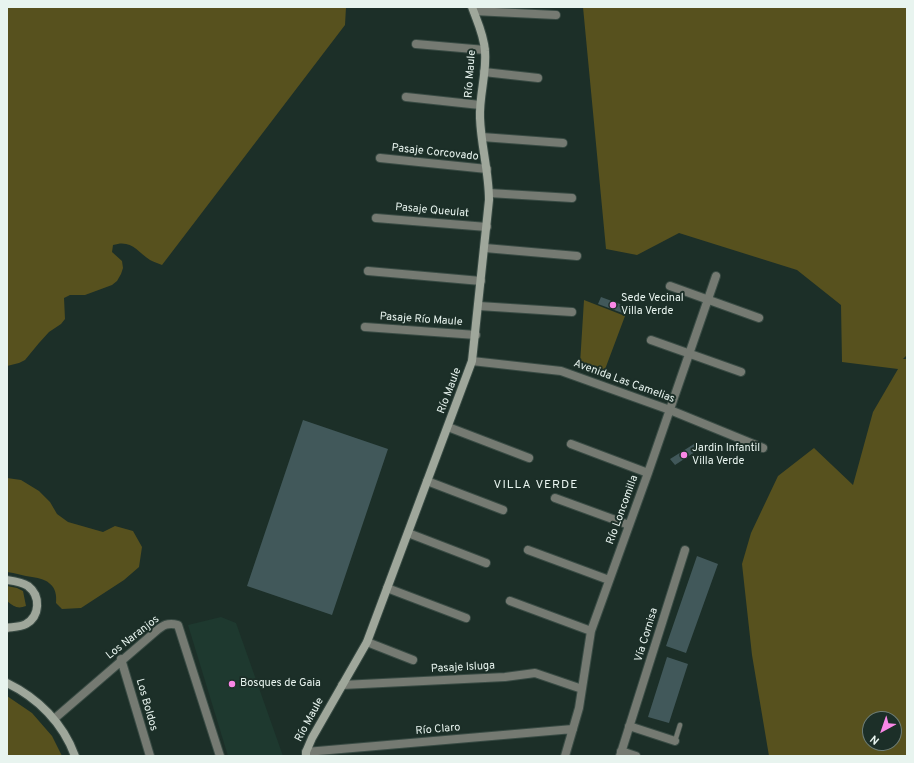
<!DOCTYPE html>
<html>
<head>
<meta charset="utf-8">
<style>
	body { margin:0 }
	#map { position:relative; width:914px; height:763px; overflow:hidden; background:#1c2f28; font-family:Overpass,sans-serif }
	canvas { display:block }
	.frame { position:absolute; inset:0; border:8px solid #e8f4ef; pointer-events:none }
	.north { position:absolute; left:862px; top:711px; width:40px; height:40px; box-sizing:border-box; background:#1c2f28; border:1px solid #6e7e78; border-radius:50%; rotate:220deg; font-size:11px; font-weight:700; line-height:16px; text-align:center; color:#e8f4ef }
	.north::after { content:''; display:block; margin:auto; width:14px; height:18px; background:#fa87e7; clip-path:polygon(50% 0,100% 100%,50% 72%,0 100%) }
</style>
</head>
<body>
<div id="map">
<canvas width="914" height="763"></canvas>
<div class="frame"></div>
<div class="north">N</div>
</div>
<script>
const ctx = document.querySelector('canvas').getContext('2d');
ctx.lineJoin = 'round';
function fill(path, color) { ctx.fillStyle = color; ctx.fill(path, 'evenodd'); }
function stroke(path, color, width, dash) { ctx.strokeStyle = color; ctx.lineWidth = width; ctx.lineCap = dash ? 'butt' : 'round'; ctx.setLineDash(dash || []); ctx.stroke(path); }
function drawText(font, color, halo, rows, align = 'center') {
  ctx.font = font + ' Overpass,sans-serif'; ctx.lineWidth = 4; ctx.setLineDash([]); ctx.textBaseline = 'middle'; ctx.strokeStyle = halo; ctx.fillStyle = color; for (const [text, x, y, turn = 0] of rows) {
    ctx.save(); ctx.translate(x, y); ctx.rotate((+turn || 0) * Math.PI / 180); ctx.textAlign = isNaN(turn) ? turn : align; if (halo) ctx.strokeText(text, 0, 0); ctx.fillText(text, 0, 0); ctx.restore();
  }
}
fill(new Path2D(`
	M221,617L236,623L283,756H228L188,625Z`), '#1e392f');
fill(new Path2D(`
	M7,7H346L345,25L162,265C158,263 153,262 150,260C137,251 131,239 113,245L112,252L122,261L123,268L121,274L117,281L112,285L85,295H70L64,298L65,319L61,324L49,332L39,343L25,360L19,363L7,366Z
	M583,7H907V355L903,359H907V756H769L752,655L742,564L751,533L778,476L814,448L853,485L873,412L898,369L842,362L841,305L797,270L679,233L637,255L606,249ZM870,719H894V743H870Z
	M584,300L625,316L604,372L580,364Z
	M7,478L21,480L39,491L50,502L57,514L68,522L103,532L115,526L133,531L142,547L139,567L124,580L81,608L62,609L56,603C58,586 48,579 32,577C24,576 15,573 7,572Z
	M7,586L17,588L23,591L26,606C18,609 14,607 7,601Z
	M7,696L32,713L52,736L62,756H7Z`), '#57511e');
fill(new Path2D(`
	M601,297L628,307L625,314L598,304Z
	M303,420L388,449L332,615L247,586Z
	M694,444L698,450L675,465L670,459Z
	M697,556L718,564L686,653L666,646Z
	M667,657L688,664L669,723L648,717Z`), '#41585a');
const lane = new Path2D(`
	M675,741L680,725`);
const street = new Path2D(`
	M474,11L556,15
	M416,44L485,50
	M484,72L538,78
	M406,97L480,105
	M482,137L563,143
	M380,158L487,169
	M489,193L572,198
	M376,218L487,227
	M485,248L577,256
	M368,271L481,281
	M670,286L759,318
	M479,306L572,312
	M365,327L476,335
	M651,340L741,372
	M472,361L561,371L670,410L763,448
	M448,427L529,458
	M571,444L648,473
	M427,481L503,510
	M555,498L629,525
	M408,533L486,563
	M528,550L609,580
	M387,588L466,618
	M510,601L591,631
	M367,642L413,660
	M121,659L150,756
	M342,685L505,677L535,673L582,689
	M54,719L155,632C163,625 168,622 178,625L220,756
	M629,726L675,741
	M621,751L636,756
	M306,752L573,729
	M565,756L579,708L591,631L648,473L716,276
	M620,756L685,550`);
const secondary = new Path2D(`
	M7,580C14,581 22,582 28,586C41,596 40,616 26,624C20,627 13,627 7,628
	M7,683C38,698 63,723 75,756
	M306,756V752L312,738L367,642L472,361L489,200C489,172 481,146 480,118C479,95 487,73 485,51C484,35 477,21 472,7`);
stroke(lane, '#394b44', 6);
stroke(street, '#394b44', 10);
stroke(secondary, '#394b44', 10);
stroke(lane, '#757a72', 4.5);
stroke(street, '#757a72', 8);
stroke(secondary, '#9fa79b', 8);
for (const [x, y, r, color] of [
	[613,305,4,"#fa87e7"],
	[684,455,4,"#fa87e7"],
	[232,684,4,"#fa87e7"]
]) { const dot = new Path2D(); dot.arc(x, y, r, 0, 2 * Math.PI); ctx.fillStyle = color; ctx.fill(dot); stroke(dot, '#1c2f28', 1.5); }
drawText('11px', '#e8f4ef', '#1c2f28', [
	["Río Maule",471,74,-86],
	["Pasaje Corcovado",435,153,6],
	["Pasaje Queulat",432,211,5],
	["Pasaje Río Maule",421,320,4],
	["Avenida Las Camelias",624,382,20],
	["Río Maule",450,391,-69],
	["Río Loncomilla",623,510,-70],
	["Vía Cornisa",647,635,-73],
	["Los Naranjos",133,638,-38],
	["Pasaje Isluga",463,668,-3],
	["Los Boldos",146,705,74],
	["Río Maule",310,720,-62],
	["Río Claro",438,730,-5]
]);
drawText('11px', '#e8f4ef', '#1c2f28', [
	["Sede Vecinal",621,299],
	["Villa Verde",621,312],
	["Jardin Infantil",692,449],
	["Villa Verde",692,462],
	["Bosques de Gaia",240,684]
], 'left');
ctx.letterSpacing = '1px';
drawText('12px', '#e8f4ef', '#1c2f28', [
	["VILLA VERDE",536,486]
]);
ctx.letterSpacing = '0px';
</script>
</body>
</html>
